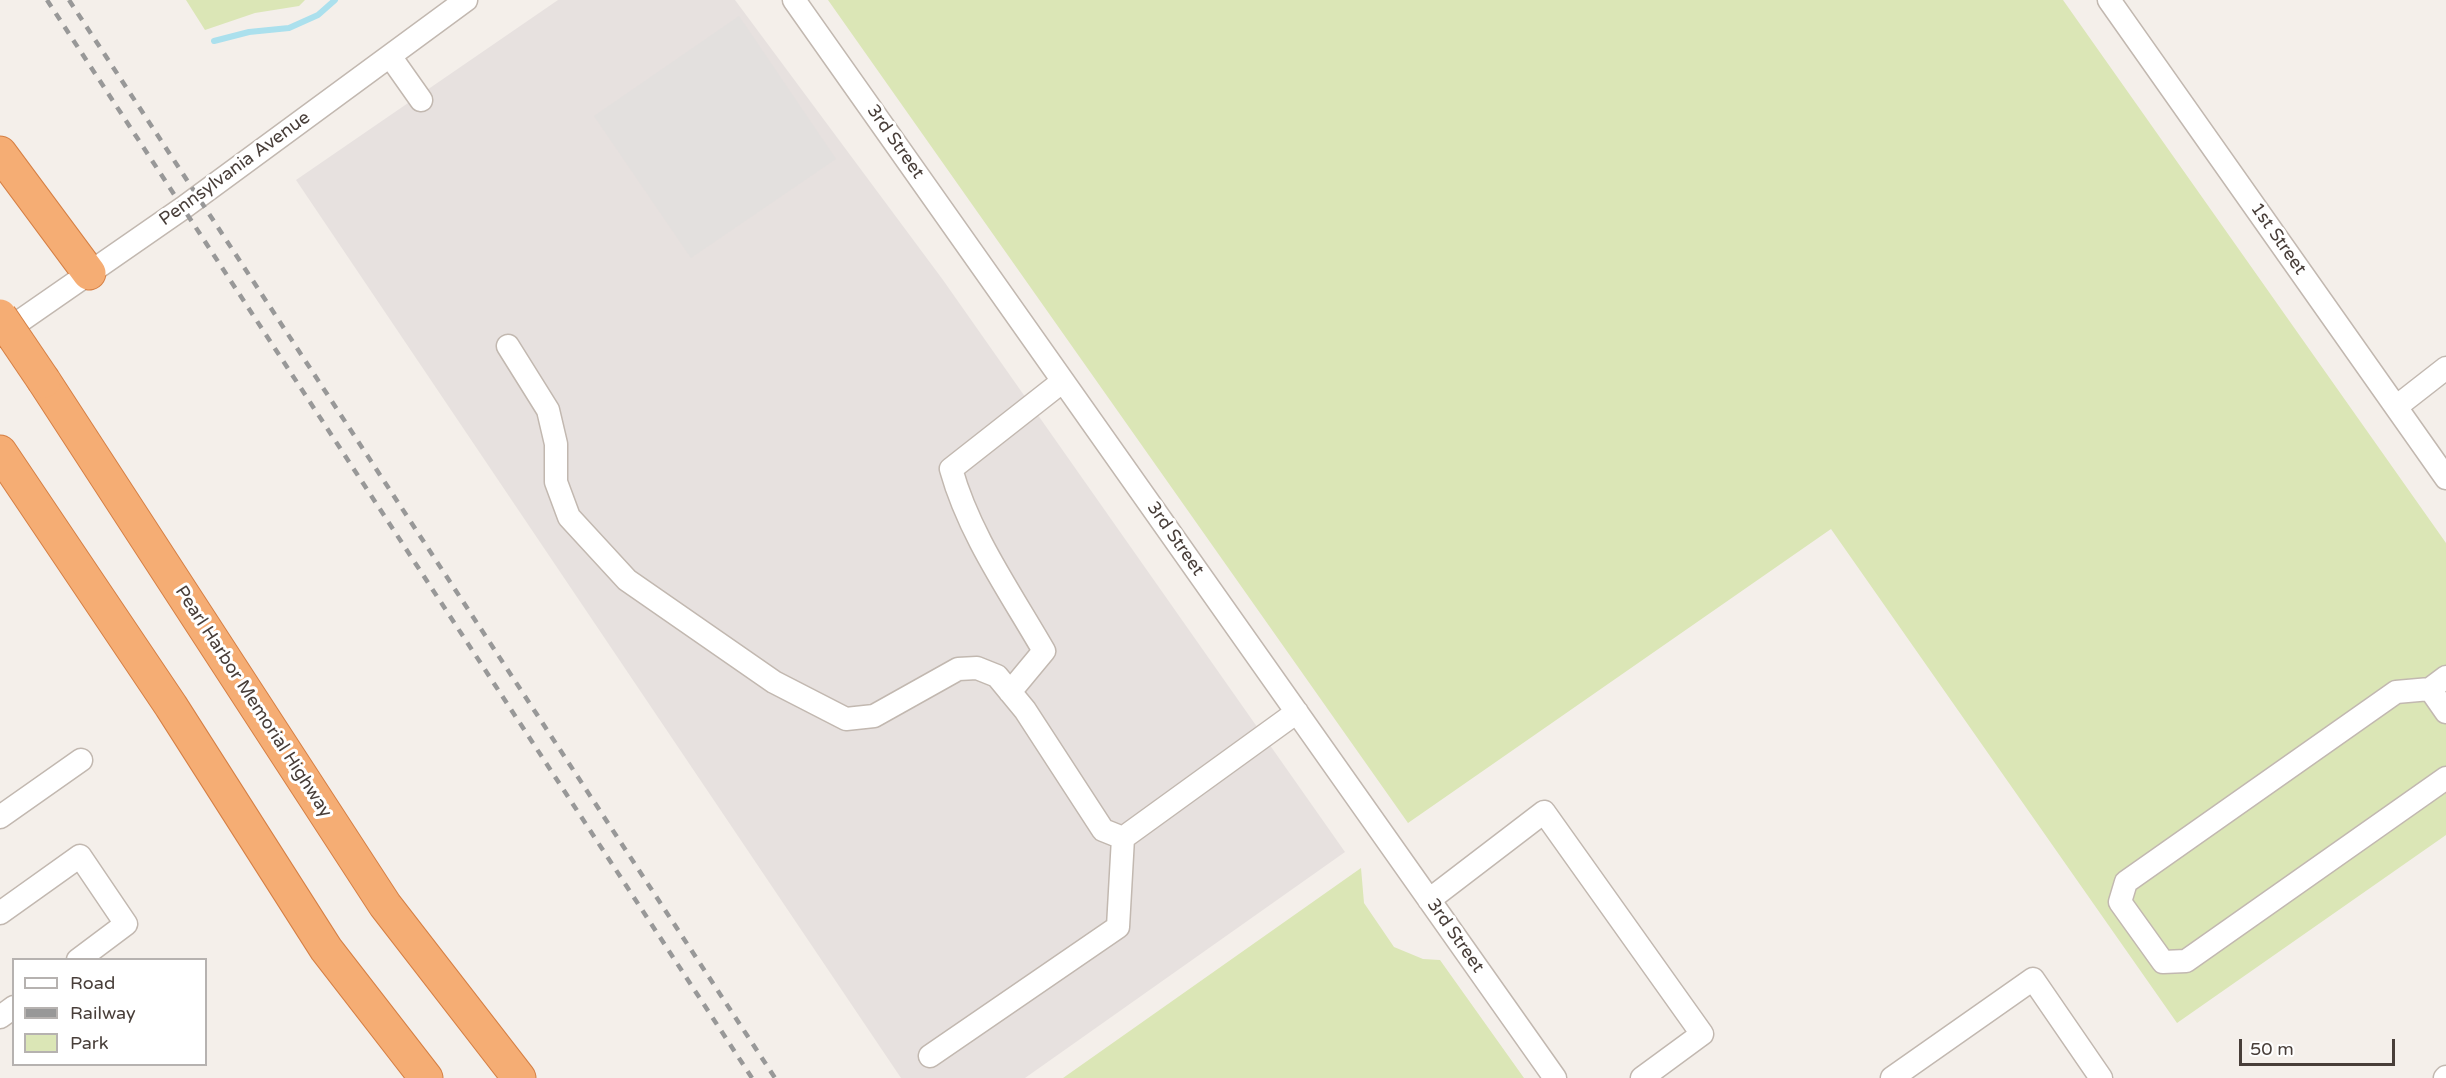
<!DOCTYPE html>
<html>
<head>
<meta charset="utf-8">
<style>
	body { margin:0 }
	#map { position:relative; width:2446px; height:1078px; overflow:hidden; background:#f4efea; font-family:"Varela Round",sans-serif }
	canvas { display:block }
	.legend { position:absolute; left:12px; top:958px; width:195px; height:108px; box-sizing:border-box; background:#fff; border:2px solid #b6b2b0; margin:0; padding:8px 10px; list-style:none; font-size:18px; color:#483e39 }
	.legend li { display:flex; align-items:center; gap:12px; height:30px }
	.legend b { width:30px; border:2px solid #b6b2b0 }
	.scale { position:absolute; left:2239px; top:1039px; width:156px; height:27px; box-sizing:border-box; border:3px solid #483e39; border-top:0; padding-left:8px; font-size:18px; line-height:21px; white-space:nowrap; color:#483e39; -webkit-text-stroke:4px #fff; paint-order:stroke }
</style>
</head>
<body>
<div id="map">
<canvas width="2446" height="1078"></canvas>
<ul class="legend">
<li><b style="height:8px;background:#fff"></b>Road</li>
<li><b style="height:8px;background:#989898"></b>Railway</li>
<li><b style="height:16px;background:#dbe6b6"></b>Park</li>
</ul>
<div class="scale">50 m</div>
</div>
<script>
const ctx = document.querySelector('canvas').getContext('2d');
ctx.lineJoin = 'round';
function fill(path, color) { ctx.fillStyle = color; ctx.fill(path, 'evenodd'); }
function stroke(path, color, width, dash) { ctx.strokeStyle = color; ctx.lineWidth = width; ctx.lineCap = dash ? 'butt' : 'round'; ctx.setLineDash(dash || []); ctx.stroke(path); }
function drawText(font, color, halo, rows, align = 'center') {
  ctx.font = font + ' "Varela Round",sans-serif'; ctx.lineWidth = 6; ctx.setLineDash([]); ctx.textBaseline = 'middle'; ctx.strokeStyle = halo; ctx.fillStyle = color; for (const [text, x, y, turn = 0] of rows) {
    ctx.save(); ctx.translate(x, y); ctx.rotate((+turn || 0) * Math.PI / 180); ctx.textAlign = isNaN(turn) ? turn : align; if (halo) ctx.strokeText(text, 0, 0); ctx.fillText(text, 0, 0); ctx.restore();
  }
}
fill(new Path2D(`
	M558,0H735L943,280L1345,852L1025,1078H901L296,180Z`), '#e7e1df');
fill(new Path2D(`
	M186,0H305L299,6L255,13L205,30Z
	M828,0H2063L2446,543V835L2177,1023L1831,529L1408,823Z
	M1361,868L1364,903L1394,947L1423,959L1440,960L1524,1078H1063Z`), '#dbe6b6');
fill(new Path2D(`
	M739,16L836,159L691,258L594,116Z`), '#e3e0de');
stroke(new Path2D(`
	M214,41L249,32L289,28L318,15L335,0`), '#abe0ed', 6);
const minor = new Path2D(`
	M794,0L1555,1078
	M2109,0L2446,478
	M390,56L421,100
	M0,335L183,208L466,0
	M508,346L548,410L556,444V482L569,517L627,580L774,682L846,719L874,716L958,669L977,668L997,676L1025,710L1103,830L1123,838L1297,712
	M2396,407L2446,368
	M2446,677L2430,689L2396,692L2126,882L2120,902L2163,962L2186,961L2446,778
	M2430,689L2446,712
	M1010,692L1044,651C1010,592 969,534 951,469L1063,381
	M0,817L81,760
	M1429,900L1544,812L1702,1034L1642,1078
	M0,913L80,856L126,924L78,960
	M0,1017L14,1007
	M930,1056L1118,927L1123,838
	M1892,1078L2033,979L2101,1078
	M2445,1078L2446,1077`);
const highway = new Path2D(`
	M0,153L89,273
	M44,381L385,905L519,1078
	M0,452L171,706L326,949L426,1078`);
stroke(minor, '#c2b8b0', 25);
stroke(highway, '#d57f44', 35);
stroke(minor, '#fff', 22);
stroke(highway, '#f5ad74', 33);
stroke(new Path2D(`
	M47,0L752,1078
	M69,0L775,1078`), '#989898', 4.5, [8, 8]);
const highwayBridge = new Path2D(`
	M0,316L44,381`);
stroke(highwayBridge, '#d57f44', 35, []);
stroke(highwayBridge, '#f5ad74', 33);
drawText('18px', '#483e39', '#fff', [
	["3rd Street",895,142,55],
	["Pennsylvania Avenue",235,169,-36],
	["1st Street",2278,239,55],
	["3rd Street",1175,539,55],
	["Pearl Harbor Memorial Highway",253,702,57],
	["3rd Street",1455,936,55]
]);
</script>
</body>
</html>
